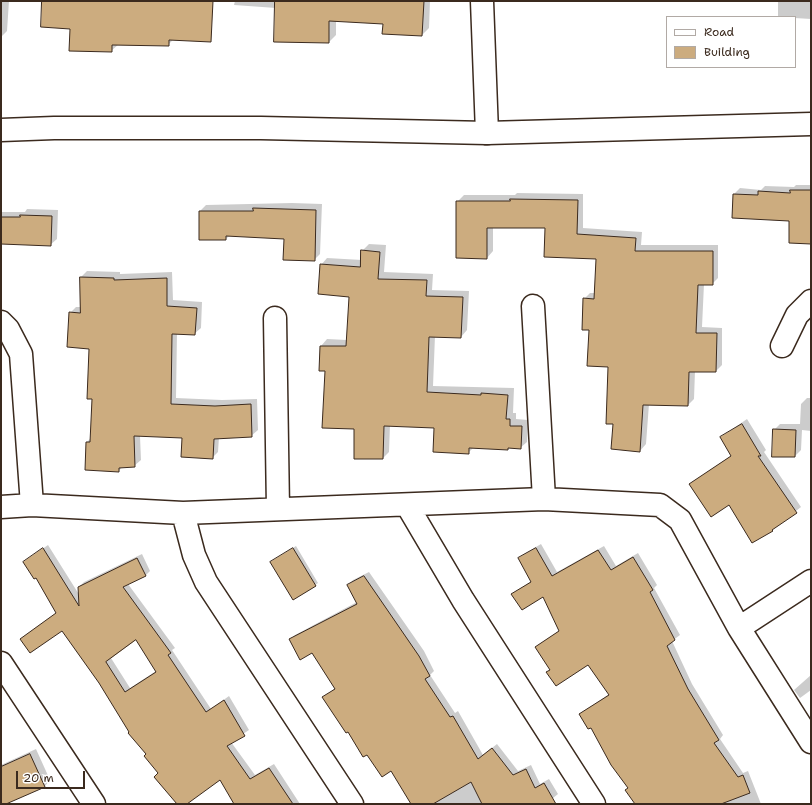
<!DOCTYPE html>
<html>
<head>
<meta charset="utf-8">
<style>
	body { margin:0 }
	#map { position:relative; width:812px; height:805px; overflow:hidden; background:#fff; font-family:"Shantell Sans",sans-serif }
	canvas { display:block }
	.frame { position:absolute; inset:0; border:2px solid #3b2a1e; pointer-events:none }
	.legend { position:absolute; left:666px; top:16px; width:130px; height:52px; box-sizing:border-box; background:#fff; border:1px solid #b1aaa5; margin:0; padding:5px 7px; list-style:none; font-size:12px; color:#3b2a1e }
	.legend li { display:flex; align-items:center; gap:8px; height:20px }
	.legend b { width:20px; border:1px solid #b1aaa5 }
	.scale { position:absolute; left:16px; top:771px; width:69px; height:18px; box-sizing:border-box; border:2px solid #3b2a1e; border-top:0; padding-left:5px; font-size:12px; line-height:14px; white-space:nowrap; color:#3b2a1e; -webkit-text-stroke:3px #fff; paint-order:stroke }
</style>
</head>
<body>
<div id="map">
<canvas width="812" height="805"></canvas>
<div class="frame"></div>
<ul class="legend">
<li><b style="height:5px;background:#fff"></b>Road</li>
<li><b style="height:11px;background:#ccac7f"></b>Building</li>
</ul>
<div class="scale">20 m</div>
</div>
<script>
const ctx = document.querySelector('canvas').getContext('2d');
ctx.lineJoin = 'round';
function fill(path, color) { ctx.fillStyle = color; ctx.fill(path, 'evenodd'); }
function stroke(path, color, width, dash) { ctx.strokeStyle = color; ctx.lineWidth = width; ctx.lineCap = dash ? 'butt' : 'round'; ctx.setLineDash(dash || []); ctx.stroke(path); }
fill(new Path2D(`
	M1,1H9L7,31L1,37Z
	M43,1H210L168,45L119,44L111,51L71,28Z
	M235,1H430L429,28L422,35L384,23L336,21V35L329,42L276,8L234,5Z
	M778,1H811V19L778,17Z
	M796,185H811V243L790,220L733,217L734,194L740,188L761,190L765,186L794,187Z
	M517,193L583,194V228L642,232L641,245H718V278L712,284H704L702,327L722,328V365L716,371H695L694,399L688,405L649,404L646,444L640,451L614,423L609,366L590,329L584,299L590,293H595L597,258L546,227H493V251L487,258L458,201L464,195H515Z
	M292,203L322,204L320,254L314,260L285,238L230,235L226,239L200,211L206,205Z
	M27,209L58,210L57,239L50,245L1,243V212H25Z
	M369,244L386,245L384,272L433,274L432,290L469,291L467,330L461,337L435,336L433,386L514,388L513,413H516V419L528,420L527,442L520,448L510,447L508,449L474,447L468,453L435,427L390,425L389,452L383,458L355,428L326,370L321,346L327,339L347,340L350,296L321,265L327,258L362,260V251Z
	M87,271L120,272V274L172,272L173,300L202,302L201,328L194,334L177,333L176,398L222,400L257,399L258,430L251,436L219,437L218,452L212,458L184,437L140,436L141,460L134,466L122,467L119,471L87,442L91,438L93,398L90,348L70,313L76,307H81V277Z
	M807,398H811V431L802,430L801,450L795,456H773L774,430L780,424H800L801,404Z
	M747,419L766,450L764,452L801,507L772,530L752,542L729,504L690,484L732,455L721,437Z
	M541,544L557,572L604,546L616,566L638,553L657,585L654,588L680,635L672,641L692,684L723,735L720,739L743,773L748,771L761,804H639L591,726L580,714L609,694L588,663L548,672L551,669L536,647L560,630L543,596L513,594L531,581L519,558L524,554Z
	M48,545L80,596L79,587L84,582L142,554L150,571L146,575L128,584L175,648L172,650L211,709L229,696L249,730L231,742L255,775L274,764L300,804H237L220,778L186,804H178L100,683L62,630L21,639L57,613L36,576L24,562ZM136,639L156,671L130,688L111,658Z
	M296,546L318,583L315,585L271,562Z
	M369,572L424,651L434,671L430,675L455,713L458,711L483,755L497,744L518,771L531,765L540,784L549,779L558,794L547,803L548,804H412L391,769L367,753L348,731L324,697L335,688L312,652L290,640L295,635L357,602L348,585L353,580Z
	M811,675V690L800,698L794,690Z
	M36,749L50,780L45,786L1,804V765Z`), '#0003');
const building = new Path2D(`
	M42,1H213L211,42L169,40V46L112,45V52L69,51L70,29L41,27Z
	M275,1H424L422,36L382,34L383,24L329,21V43L274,42Z
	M790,190H811V244L789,243V221L732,218L733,194L758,195V191L790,193Z
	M510,199L578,200L577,234L636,238L635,251H713V285H698L696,333H717L716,372H689L688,406L643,405L640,452L611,449L613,424H606L608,367L587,366L589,330H582L583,298L594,299L596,259L544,257L545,228H487V259L456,258V201H510Z
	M253,208L316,210L315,261L283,260L284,239L226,236V240H199V211H253Z
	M20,215L52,216L51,246L1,244V217H20Z
	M361,250L380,252L378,279L427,280L426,296L463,297L461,338L429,337L427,392L481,395V393L508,395L506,419H510V426H522L521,449L508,448V450L469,448V454L433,452L434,428L384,426L383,459H354V429L322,428L325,371H319L320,346H346L349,297L318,294L320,264L360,267Z
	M80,277L114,278V280L167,278V306L197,308L195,335L172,334L171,404L215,406L251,404L252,437L214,439L213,459L181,457L182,438L134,436L135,467L119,468V472L85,470L86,442H90L92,399H87L89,349L67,347L69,312L80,313Z
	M742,424L761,456H758L797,513L772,530L773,531L752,543L729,505L711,517L689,484L731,456L720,437Z
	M773,429L796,430L795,457H772Z
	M43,548L79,606L78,587L137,558L146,576L123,587L171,653L168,655L206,712L224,700L245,736L227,746L250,779L269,768L293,804H234L220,780L187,804H177L154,777L158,773L144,756L146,754L128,733L129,732L99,683L62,631L30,653L20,639L56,613L36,578L34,579L23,562ZM136,640L156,672L125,692L106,662Z
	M293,548L316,586L293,600L270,562Z
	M536,548L552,576L598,550L611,570L633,557L653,590L650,592L675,640L667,646L688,689L719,740L714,743L738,777L743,775L750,793L721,804H635L625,790L628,788L611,765L591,728L588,729L579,714L609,695L588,665L556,686L546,672L550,670L535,647L559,631L543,597L522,610L511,594L531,582L518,558Z
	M364,576L419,656L430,676L425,679L450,717L453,716L478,759L492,748L513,775L526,769L535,788L544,783L556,804H482L471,782L433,804H411L391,771L382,777L367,755L363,757L348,732L346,733L322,697L335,689L312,653L300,660L289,639L357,604L347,585Z
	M30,754L45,787L6,804H1V767Z`);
fill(building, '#ccac7f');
stroke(building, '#3b2a1e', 1);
const minor = new Path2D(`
	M482,1L487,133
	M533,306L544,499
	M275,318L278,509
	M1,322L8,329L21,354L32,505
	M782,346L797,315L811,301
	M407,505L463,600L594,804
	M1,507L32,505L183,513L544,499L660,505L680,520L739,628L811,742
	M183,513L194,555L206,582L352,804
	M739,628L811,581
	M1,663L94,804`);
const tertiary = new Path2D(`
	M1,130L54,128H261L487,133L811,124`);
stroke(minor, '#3b2a1e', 25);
stroke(tertiary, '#3b2a1e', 25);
stroke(minor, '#fff', 22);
stroke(tertiary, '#fff', 22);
</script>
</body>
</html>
